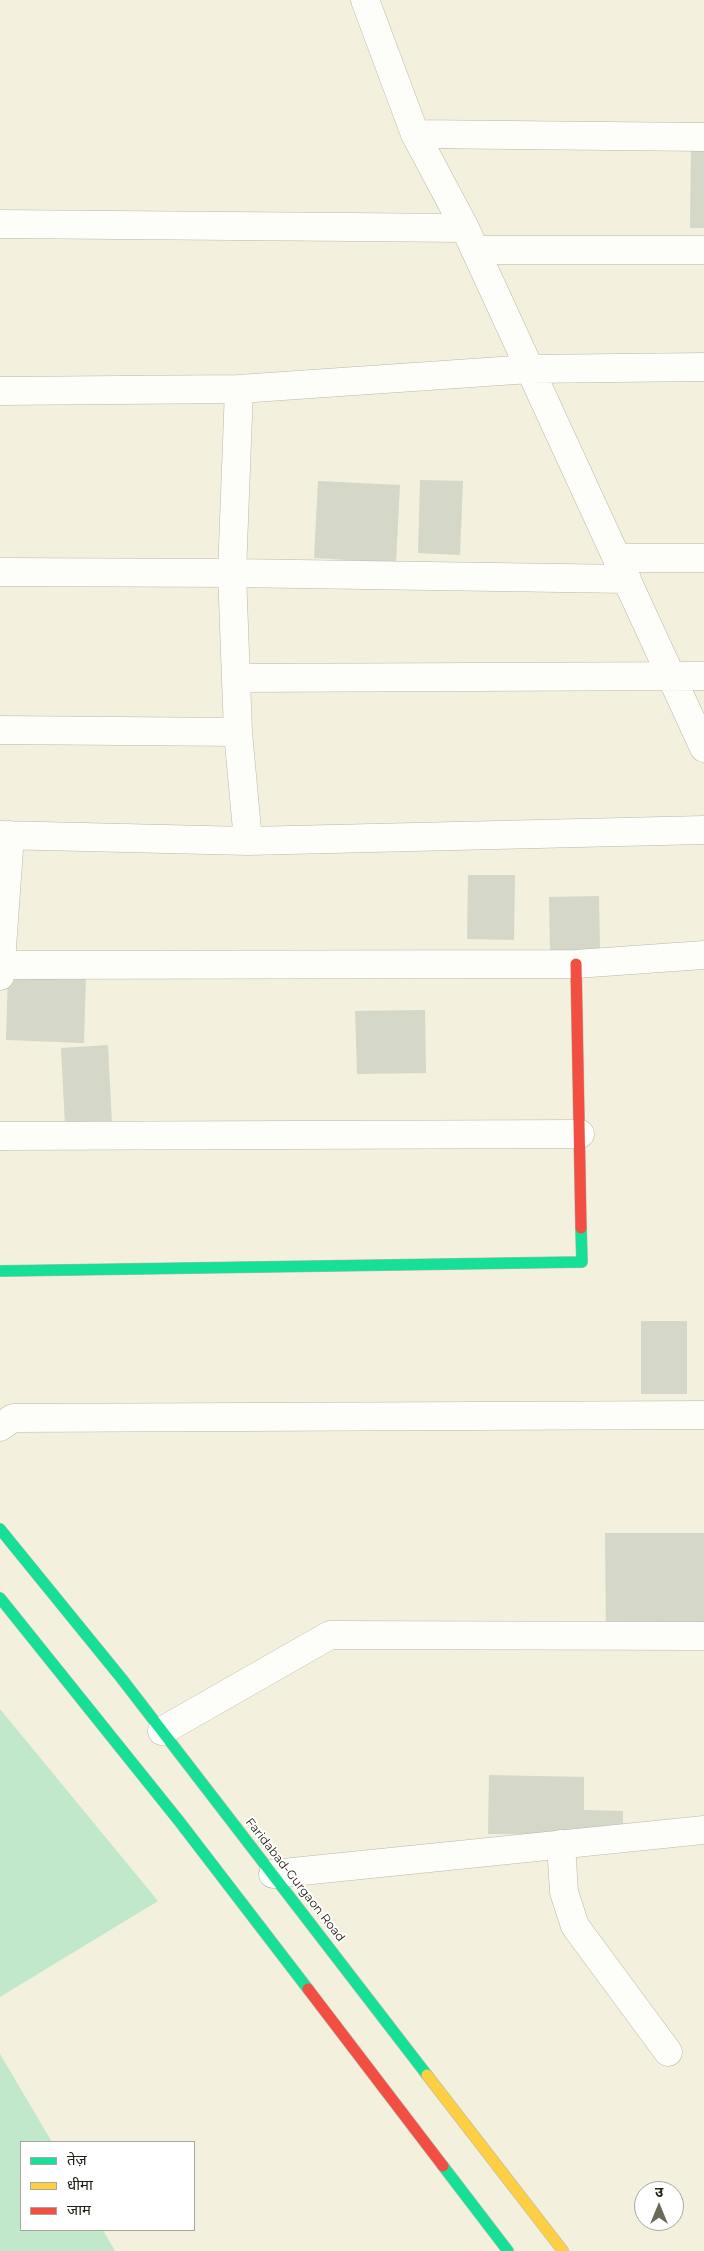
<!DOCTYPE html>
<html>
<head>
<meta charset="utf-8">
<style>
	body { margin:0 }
	#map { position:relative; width:704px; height:2251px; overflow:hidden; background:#f3f0dd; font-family:Montserrat,"Noto Sans Devanagari",sans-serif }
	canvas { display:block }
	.legend { position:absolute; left:20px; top:2141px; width:175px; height:90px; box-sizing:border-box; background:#fff; border:1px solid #a7a6a1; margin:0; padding:6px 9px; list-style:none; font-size:15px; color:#222014 }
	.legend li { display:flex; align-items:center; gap:10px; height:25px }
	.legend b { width:25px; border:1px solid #a7a6a1 }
	.north { position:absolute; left:634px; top:2181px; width:50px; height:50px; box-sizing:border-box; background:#fff; border:1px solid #a7a6a1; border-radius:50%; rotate:0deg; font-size:14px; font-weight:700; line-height:20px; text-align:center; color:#222014 }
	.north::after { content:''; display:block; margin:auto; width:18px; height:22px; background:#6b695a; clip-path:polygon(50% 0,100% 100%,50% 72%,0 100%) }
</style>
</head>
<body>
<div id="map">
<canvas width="704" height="2251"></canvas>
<ul class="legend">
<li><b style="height:6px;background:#16e098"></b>तेज़</li>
<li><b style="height:6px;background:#ffcf43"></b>धीमा</li>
<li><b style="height:6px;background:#f24e42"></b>जाम</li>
</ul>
<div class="north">उ</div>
</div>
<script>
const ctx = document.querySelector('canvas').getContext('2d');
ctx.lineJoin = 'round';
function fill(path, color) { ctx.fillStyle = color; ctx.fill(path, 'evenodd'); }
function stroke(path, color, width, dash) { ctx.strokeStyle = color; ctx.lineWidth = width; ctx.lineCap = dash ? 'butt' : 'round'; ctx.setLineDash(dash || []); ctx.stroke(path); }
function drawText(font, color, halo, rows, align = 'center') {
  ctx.font = font + ' Montserrat,sans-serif'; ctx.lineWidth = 4; ctx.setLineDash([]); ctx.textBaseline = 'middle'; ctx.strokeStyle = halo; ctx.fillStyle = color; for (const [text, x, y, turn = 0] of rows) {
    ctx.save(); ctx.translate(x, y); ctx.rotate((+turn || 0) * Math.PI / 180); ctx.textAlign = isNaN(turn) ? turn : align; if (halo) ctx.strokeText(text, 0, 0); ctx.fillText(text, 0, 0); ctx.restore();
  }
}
fill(new Path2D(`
	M0,1709L158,1901L0,1997Z
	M0,2054L52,2142H21V2230H103L115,2251H0Z`), '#c1e8cb');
fill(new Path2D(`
	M691,143L704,144V228H690Z
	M420,480L463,481L460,555L418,553Z
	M318,481L400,485L396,563L314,558Z
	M468,875H515L514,940L467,939Z
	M599,896L600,950L550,952L549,897Z
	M8,972L86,975L84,1043L6,1040Z
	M425,1010L426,1073L357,1074L355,1011Z
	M108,1045L112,1124L65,1126L61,1048Z
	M641,1321H687V1394H641Z
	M605,1533H704V1635H606Z
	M489,1775L584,1777V1810L623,1811V1835L488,1834Z`), '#d5d7c9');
const street = new Path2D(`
	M365,0L415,134L465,228L704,748
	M415,134L704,137
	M0,224L465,228
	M475,250H704
	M239,389L232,573L238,732L248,841
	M0,391L239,389L530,369L704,367
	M617,558H704
	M0,572L232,573L627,579
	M237,678L704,676
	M0,730L238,732
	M0,835L248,841L704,830
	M0,965L576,964L704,955
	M0,976L10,835
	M0,1136L580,1134
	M0,1427L13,1418L704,1415
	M162,1731L330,1635L704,1636
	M561,1844L564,1892L575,1926L668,2052
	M273,1874L704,1830`);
const fast = new Path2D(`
	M0,1271L582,1262L581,1228
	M0,1529L122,1679L427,2075
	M0,1598L179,1821L308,1989
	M443,2166L508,2251`);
const slow = new Path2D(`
	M427,2075L563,2251`);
const jam = new Path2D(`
	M576,964L581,1228
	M308,1989L443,2166`);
stroke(street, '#bbb8aa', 29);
stroke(fast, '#bbb8aa', 12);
stroke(slow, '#bbb8aa', 12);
stroke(jam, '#bbb8aa', 12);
stroke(street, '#fdfdfa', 28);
stroke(fast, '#16e098', 11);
stroke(slow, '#ffcf43', 11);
stroke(jam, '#f24e42', 11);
drawText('12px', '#222014', '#fff', [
	["Faridabad-Gurgaon Road",295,1880,52]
]);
</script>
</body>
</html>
